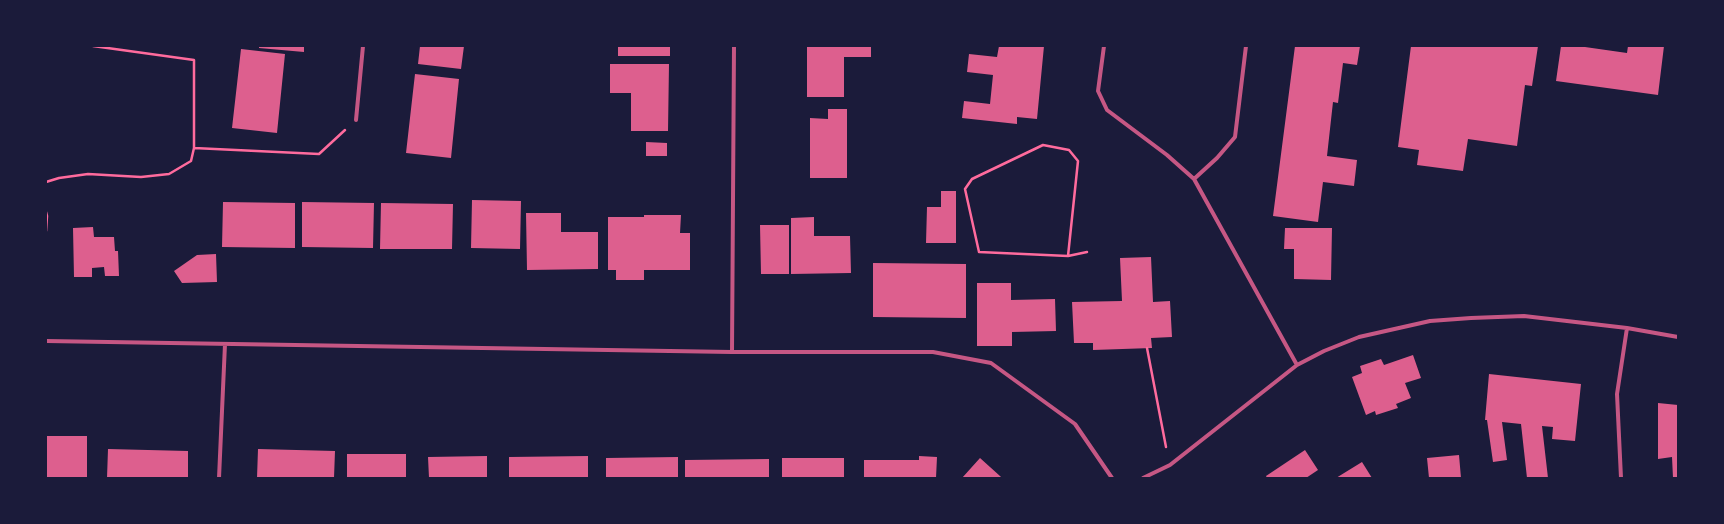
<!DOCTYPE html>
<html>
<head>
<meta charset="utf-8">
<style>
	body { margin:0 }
	#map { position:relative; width:1724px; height:524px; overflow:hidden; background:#1b1b3a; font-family:Karla,sans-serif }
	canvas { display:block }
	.frame { position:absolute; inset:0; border:47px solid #1b1b3a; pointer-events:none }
</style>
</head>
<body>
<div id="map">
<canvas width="1724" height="524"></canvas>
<div class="frame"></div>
</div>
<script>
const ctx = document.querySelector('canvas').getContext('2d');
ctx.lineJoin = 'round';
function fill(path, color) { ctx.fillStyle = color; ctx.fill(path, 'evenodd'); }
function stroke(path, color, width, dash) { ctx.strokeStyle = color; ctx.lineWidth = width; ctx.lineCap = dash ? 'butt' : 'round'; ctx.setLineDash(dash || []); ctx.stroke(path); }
fill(new Path2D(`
	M259,46H304V52L259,48Z
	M420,46H464L461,69L418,64Z
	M618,46H670V56H618Z
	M807,46H871V57H844V97H807Z
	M999,46H1044L1037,119L1017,117V124L962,118L964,101L990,104L993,75L967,72L969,54L997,57Z
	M1295,46H1360L1357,65L1343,63L1338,103L1333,102L1327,156L1357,160L1354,186L1323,182L1318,222L1273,216Z
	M1411,46H1538L1532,86L1525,85L1517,146L1468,139L1463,171L1417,165L1419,150L1398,147Z
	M1561,46H1578L1627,53L1628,46H1664L1658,95L1556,81Z
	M241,49L285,54L277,133L232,128Z
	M610,64H669L668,131H631V93H610Z
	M415,74L459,79L451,158L406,153Z
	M828,109H847V178H810V118L828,119Z
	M646,142L667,143V156H646Z
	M941,191H956V243H926L927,207H941Z
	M472,200L521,201L520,249L471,248Z
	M223,202L295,203V248L222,247Z
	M302,202L374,203L373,248L302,247Z
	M381,203L453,204L452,249H380Z
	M526,213H561V232H598V269L527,270Z
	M644,215H681L680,233H690V270H644V280H616V270H608V217H644Z
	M814,217V236H850L851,273L791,274V218Z
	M760,225H789V274H761Z
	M93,227L94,237H114L115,251H118L119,276H105L104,267L92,268V277H74L73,228Z
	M1285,228H1332L1331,280L1294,279V249H1284Z
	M216,254L217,282L182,283L174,271L197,255Z
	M1151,257L1153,302L1170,301L1172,337L1151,338L1152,348L1093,350V343H1074L1072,302L1122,301L1120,258Z
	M873,263L966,264V318L873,317Z
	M977,283H1011V300L1055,299L1056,331L1012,332V346H977Z
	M1413,355L1421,378L1405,383L1411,398L1396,404L1398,408L1376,415L1375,411L1366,415L1352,377L1362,373L1360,366L1381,359L1384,365Z
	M1489,374L1581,384L1575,441L1552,439L1553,427L1542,426L1548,478H1527L1521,424L1502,422L1507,460L1493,462L1487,420H1485Z
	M1658,403L1678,405V478H1673L1672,457L1658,459Z
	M46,436H87V478L46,477Z
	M108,449L188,451V478H107Z
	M258,449L335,451L334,478H257Z
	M1305,450L1318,470L1306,478H1267L1266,476Z
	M347,454H406V478H347Z
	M1459,455L1461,478H1429L1427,458Z
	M487,456V478H429L428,457Z
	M588,456V478H509V457Z
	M919,456L937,457L936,478H864V460H919Z
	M678,457V478H606V458Z
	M782,458H844V478H782Z
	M980,458L1000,476L1002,478H962Z
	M769,459V478H685V460Z
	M1362,462L1372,478H1336Z`), '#dd5f8e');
stroke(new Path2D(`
	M93,46L194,60V148L319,154L345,130
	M46,182L59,178L88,174L141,177L169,174L191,161L194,148
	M46,212L47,216L46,231
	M1068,256L1078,161L1069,150L1043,145L972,179L965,189L979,252L1068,256L1087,252
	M1147,348L1166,447`), '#ff6b9d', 2.5);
stroke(new Path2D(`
	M1104,46L1098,91L1107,110L1167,155L1194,179L1297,365
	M356,120L363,46
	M1194,179L1217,158L1235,137L1246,46
	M46,341L732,352H933L991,363L1075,424L1112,478
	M732,352L734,46
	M219,478L225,344
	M1143,478L1170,465L1297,365L1324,351L1359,337L1430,321L1471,318L1524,316L1627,328L1678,337
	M1621,478L1617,394L1627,328`), '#c65784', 4);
</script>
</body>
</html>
